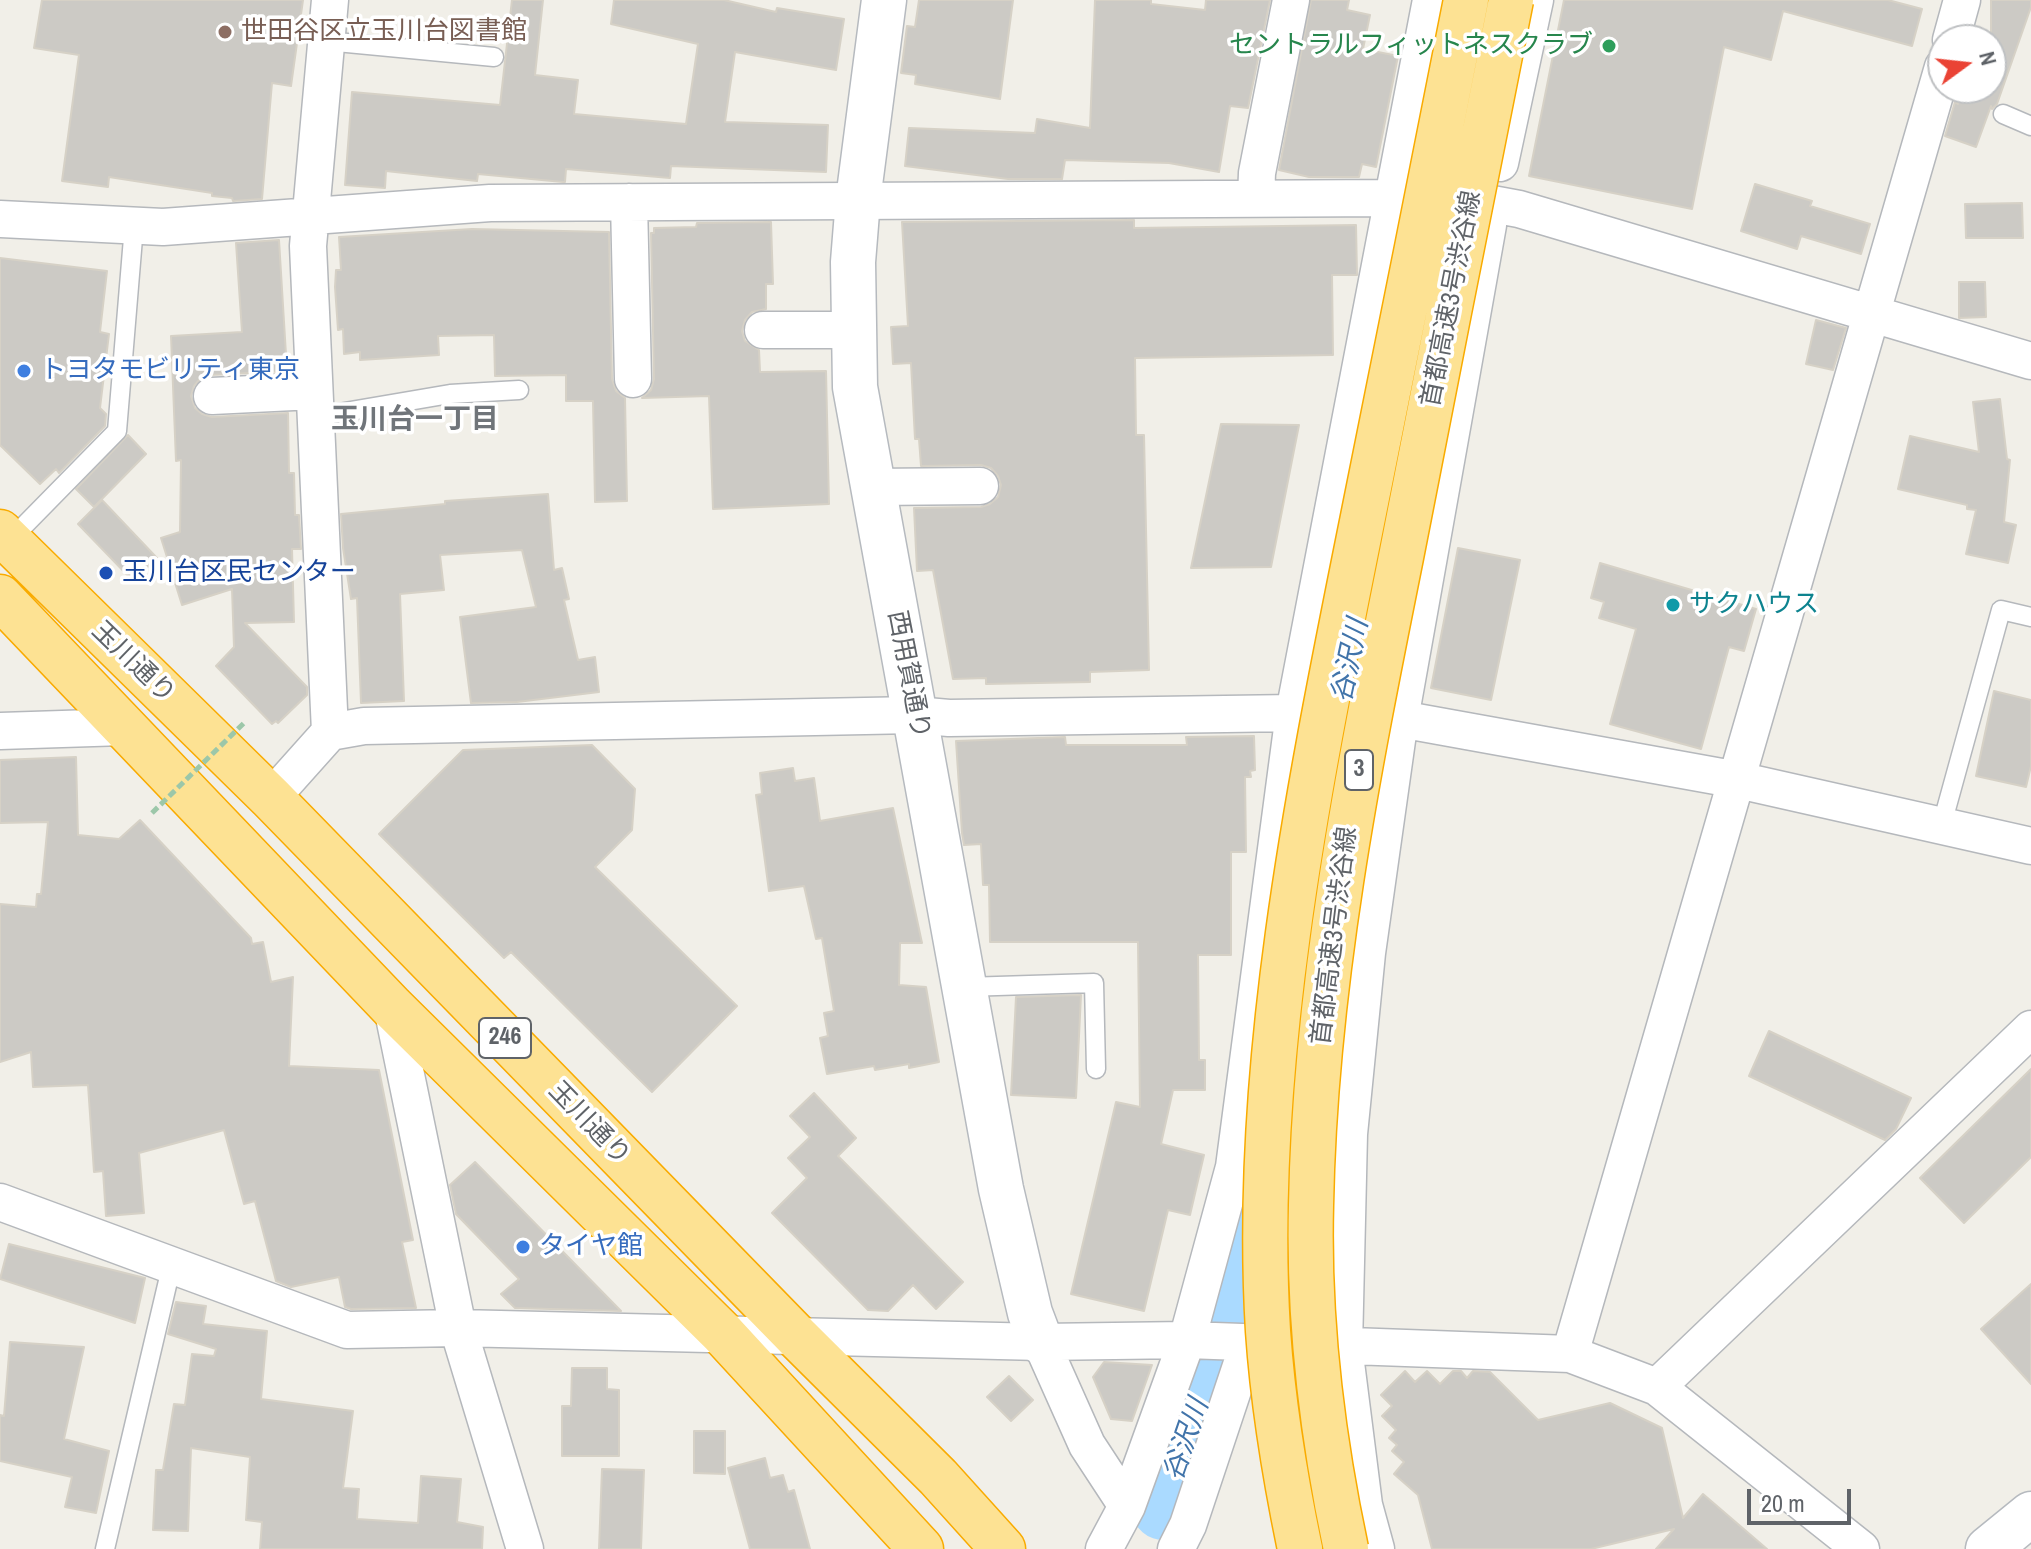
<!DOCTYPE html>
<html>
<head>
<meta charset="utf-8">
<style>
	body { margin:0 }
	#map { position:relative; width:2031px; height:1549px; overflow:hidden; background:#f1efe8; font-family:"Archivo Narrow",sans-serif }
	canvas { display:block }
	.north { position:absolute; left:1927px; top:24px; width:80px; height:80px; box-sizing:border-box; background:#fff; border:2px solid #bfc1c3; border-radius:50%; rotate:75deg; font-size:22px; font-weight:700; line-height:32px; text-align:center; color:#5f6368 }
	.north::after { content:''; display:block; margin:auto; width:28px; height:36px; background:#ea4335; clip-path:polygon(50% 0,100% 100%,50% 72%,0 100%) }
	.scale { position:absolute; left:1747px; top:1489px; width:104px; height:36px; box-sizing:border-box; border:4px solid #5f6368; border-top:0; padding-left:10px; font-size:24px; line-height:28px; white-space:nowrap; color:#5f6368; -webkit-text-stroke:6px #fff; paint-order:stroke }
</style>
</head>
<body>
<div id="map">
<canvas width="2031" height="1549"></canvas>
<div class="north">N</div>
<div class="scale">20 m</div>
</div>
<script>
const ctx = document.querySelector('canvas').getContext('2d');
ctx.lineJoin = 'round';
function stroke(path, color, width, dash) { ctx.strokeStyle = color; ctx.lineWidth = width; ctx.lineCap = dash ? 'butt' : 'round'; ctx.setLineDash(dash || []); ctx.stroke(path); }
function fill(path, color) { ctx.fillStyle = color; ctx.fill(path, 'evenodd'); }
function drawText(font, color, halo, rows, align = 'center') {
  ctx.font = font + ' "Archivo Narrow","Noto Sans JP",sans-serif'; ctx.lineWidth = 7; ctx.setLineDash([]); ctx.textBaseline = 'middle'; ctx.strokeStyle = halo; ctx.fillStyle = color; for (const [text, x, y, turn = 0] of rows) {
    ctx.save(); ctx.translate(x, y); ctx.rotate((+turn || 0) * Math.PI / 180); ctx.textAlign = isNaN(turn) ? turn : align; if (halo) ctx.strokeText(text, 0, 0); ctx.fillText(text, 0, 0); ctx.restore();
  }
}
stroke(new Path2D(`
	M1290,1072L1332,782
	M1225,1323L1270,1181
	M1163,1509L1210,1371`), '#aadaff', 62);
const building = new Path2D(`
	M42,0H303L291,86L272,83L262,199L233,201L232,198L212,196V193L109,177L108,187L62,181L79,55L34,48Z
	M512,0H543L535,75L578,80L574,114L686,124L698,44L611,24L614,0H724L776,12L777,8L844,19L836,70L735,52L725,122L828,125L826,172L671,166L670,178L566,169L565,182H563L478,174L477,181L386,171L385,188L345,185L352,92L500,105Z
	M919,0H1013L1000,99L915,84L916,75L901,73L907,26L915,27Z
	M1095,0H1151V4L1205,10L1206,0H1270L1248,108L1230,106L1219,172L1169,163L1065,160L1062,179H1008L905,166L909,128L1035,133L1037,119L1090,128Z
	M1311,0H1349L1347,10L1370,15L1363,49L1398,56L1376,167L1362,164L1359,177H1309L1279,170Z
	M1564,0H1888L1922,9L1912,46L1783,11L1771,60L1724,47L1692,209L1529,176Z
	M1991,0H2031V7L1997,104L1992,109L1991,106L1976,147L1945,136L1955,102L1958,104L1963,88H1991Z
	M1755,184L1812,201L1810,206L1870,224L1861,254L1801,236L1797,249L1741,231Z
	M2022,203L2023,238H1966L1965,204Z
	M1134,220V228L1356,225L1357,275H1332L1333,355L1135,358L1136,435H1144L1149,670L1090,672V682L986,684V678L953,679L933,570L917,571L914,508L981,507L990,504L998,497L1001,485L998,476L991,468L981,465L921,466L919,439H915L911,363L893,364L891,327L908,326L902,222Z
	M771,222L773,284H766V309L752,312L745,320L742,331L745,341L759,350L760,372L826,371L829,504L713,509L709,396L642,398L651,390L654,379L651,233H654V228L696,227L697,223Z
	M472,229L609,232L612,379L616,391L625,398L627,501L595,502L593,401H566V375L495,376L494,335L438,336L439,355L360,360V352L344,354L343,329L338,330L335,287L336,270H341L339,237Z
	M279,240L287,371L210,375L200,379L194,386L191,396L195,408L202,414L212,417L288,413L289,473H294L295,515H299L301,549H292L294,622L245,623L307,687V695L278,723L276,721L272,724L216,666L234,647L232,589L182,605L161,538L180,532L181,460L176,461L171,336L242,332L236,243Z
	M0,258L107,271L100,332L109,334L100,408L106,414L105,426L59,473L56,469L40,484L0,445Z
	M1959,282H1985L1986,317L1959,318Z
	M1816,320L1846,328L1833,370L1806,364Z
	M2000,399L2007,459L2010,460L2004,522L2016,525L2008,563L1966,554L1976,510L1967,509V505L1898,489L1910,436L1979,452L1973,402Z
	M1221,424L1299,425L1271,567L1191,568Z
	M128,435L146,454L94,507L76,489Z
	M548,494L554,570L562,568L569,599L564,600L578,660L595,657L599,692L517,702L471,703L460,617L536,607L522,550L440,555L444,590L400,594L404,701L361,703L357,598L351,599L343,548L341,514L445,504V501Z
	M102,500L157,558L133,581L78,524Z
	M1458,548L1520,560L1491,700L1431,688Z
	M1600,563L1756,609L1744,651L1729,647L1701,749L1610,724L1636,629L1599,618L1604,602L1591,598Z
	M1994,691L2031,700V766L2026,787L1976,776Z
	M1254,736L1255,770L1250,771L1251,777H1245L1246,852H1231V955H1198L1199,1060H1205V1090H1173L1161,1144L1204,1155L1190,1215L1168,1210L1144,1311L1071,1294L1116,1102L1140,1107L1138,942H990L989,885H983L981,844L964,845L962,833L956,741L1065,737L1066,745H1187L1186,737Z
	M592,745L635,789L632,830L595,867L737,1006L652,1092L511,952L504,958L379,834L463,750Z
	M76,757L78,835L119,839L140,820L251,938L252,944L263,942L271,982L293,977L289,1066L379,1070L413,1240L402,1242L416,1308L351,1309L345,1307L339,1277L291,1287L276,1281L255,1201L244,1204L224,1130L139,1153L144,1213L106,1216L103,1171L94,1172L88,1085L33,1087L31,1052L0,1062V904L36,907L37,894H41L48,822L0,823V760Z
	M793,768L795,781L814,778L820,821L893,808L922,943H900L899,985L926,987L939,1062L909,1068V1064L875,1070L874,1066L827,1074L820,1038L828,1036L824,1013L834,1011L822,938L816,939L804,886L769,891L756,795L762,794L760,773Z
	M1081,995L1076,1098L1011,1095L1016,997Z
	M1769,1031L1911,1098L1896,1129L1885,1140L1749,1076Z
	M2031,1069V1157L1964,1223L1920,1178Z
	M814,1093L856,1138L838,1156L963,1282L936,1309L913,1285L888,1311L868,1310L772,1213L807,1178L788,1158L810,1137L790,1116Z
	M475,1162L621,1311L515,1308L501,1294L519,1279L456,1214L450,1185Z
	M9,1244L145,1278L135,1323L0,1279Z
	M2031,1284V1384L1981,1329Z
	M176,1302L206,1306L203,1324L267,1331L261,1399L353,1411L343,1488L359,1489L357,1519L418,1523L421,1476L461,1479L457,1522L483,1527L482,1549H260L262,1522L246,1520L250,1457L191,1448L188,1531L153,1530L156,1470H163L174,1404L185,1405L192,1354L214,1356L216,1349L168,1334Z
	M10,1342L84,1347L64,1439L109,1451L96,1513L65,1507L72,1477L0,1461V1415L4,1416Z
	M1104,1362L1152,1365L1132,1421L1111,1419L1093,1377Z
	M572,1368H607V1389L619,1390V1456H562V1406H571Z
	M1405,1371L1415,1382L1427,1371L1440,1384L1453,1371H1461L1467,1378L1473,1371L1490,1372L1538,1420L1610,1403L1662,1428L1683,1518L1703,1494L1767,1549H1656L1674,1529L1591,1549H1432L1418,1495L1394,1474L1404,1462L1392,1451L1397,1445L1389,1438L1396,1430L1382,1416L1392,1406L1381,1395Z
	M1009,1376L1033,1400L1011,1421L987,1397Z
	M694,1431H725V1474L694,1473Z
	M765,1458L770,1478L783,1475L788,1492L794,1490L810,1549H750L728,1468Z
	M602,1469L644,1470L641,1549H599Z`);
fill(building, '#cccac5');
stroke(building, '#d6d1c6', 2);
const lane = new Path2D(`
	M326,41L494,57
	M2003,114L2031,126
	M315,417L450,394L519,390
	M9,541L117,431L134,226
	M1942,824L2001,610L2031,617
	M965,987L1094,983L1096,1069
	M105,1549L172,1264`);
const street = new Path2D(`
	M330,0L308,246L330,732
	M1951,40L1962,0
	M1500,163L1535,0
	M1256,198L1257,173L1291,0
	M629,202L633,379
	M0,219L163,227L490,203L1391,198L1492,204L1519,209L2031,361
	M763,330H852
	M212,396L314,391
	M873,487L980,486
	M0,731L124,727
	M271,798L330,732L364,726L915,715L949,718L1294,713L1400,719L1738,780L2031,846
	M392,1007L458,1328L525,1549
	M0,1202L347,1330L458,1328L1041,1342L1187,1340L1570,1354L1657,1387L1861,1549
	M1041,1342L1087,1445L1127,1506
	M1570,1354L1943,67
	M1657,1387L2031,1029
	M1104,1549L1127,1506L1187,1340L1234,1167L1294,713L1431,0
	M1176,1549L1188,1525L1249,1342
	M1376,1549L1364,1505L1344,1347L1349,1134L1367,953L1400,719L1488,225`);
const secondary = new Path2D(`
	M884,0L858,200L853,262L855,387L1001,1189L1030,1313L1041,1342
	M1988,1549L2031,1514`);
const highway = new Path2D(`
	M0,532L271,798L797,1337L938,1477L1003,1549
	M0,597L392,1007L722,1333L921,1549`);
stroke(lane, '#b5b8bc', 21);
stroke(street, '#b5b8bc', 39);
stroke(secondary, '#b6babf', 47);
stroke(highway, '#f9ab00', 47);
stroke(lane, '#fff', 18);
stroke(street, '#fff', 36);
stroke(secondary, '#fff', 44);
stroke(highway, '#fde293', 44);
const highwayBridge = new Path2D(`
	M1300,1549C1285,1477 1273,1404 1268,1331C1252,1071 1307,796 1358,542C1395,361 1430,181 1466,0
	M1346,1549C1322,1436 1308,1320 1311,1205C1315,986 1358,771 1401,557C1437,371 1474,186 1511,0`);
stroke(highwayBridge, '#f9ab00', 47, []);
stroke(new Path2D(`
	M152,813L245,722`), '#9cc7a9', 5, [8, 4]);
stroke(highwayBridge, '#fde293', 44);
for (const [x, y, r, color] of [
	[225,32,8,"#8d6e63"],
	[1609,46,8,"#2e9e5b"],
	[24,371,8,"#3f7fe0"],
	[106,573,8,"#1a4fb4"],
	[1673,605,8,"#0f9aa8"],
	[523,1247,8,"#3f7fe0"]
]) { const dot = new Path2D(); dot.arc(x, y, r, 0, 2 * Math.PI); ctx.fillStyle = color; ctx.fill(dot); stroke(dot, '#fff', 3); }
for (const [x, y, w] of [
	[1359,770,28],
	[505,1038,52]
]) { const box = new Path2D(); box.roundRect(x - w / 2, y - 20, w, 40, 6); ctx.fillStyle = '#fff'; ctx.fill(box); stroke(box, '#5f6368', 2); }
drawText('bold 24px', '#5f6368', null, [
	["3",1359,770],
	["246",505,1038]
]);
drawText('26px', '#785e54', '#fff', [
	["世田谷区立玉川台図書館",241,32]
], 'left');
drawText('26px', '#27864d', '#fff', [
	["セントラルフィットネスクラブ",1593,46]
], 'right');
drawText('26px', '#5f6368', '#fff', [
	["首都高速3号渋谷線",1452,299,-79],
	["玉川通り",133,663,44],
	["西用賀通り",908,675,79],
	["首都高速3号渋谷線",1335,936,-83],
	["玉川通り",589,1124,46]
]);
drawText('26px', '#366cbe', '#fff', [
	["トヨタモビリティ東京",40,371],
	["タイヤ館",539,1247]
], 'left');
drawText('26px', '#164399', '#fff', [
	["玉川台区民センター",122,573]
], 'left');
drawText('26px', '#0d838f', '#fff', [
	["サクハウス",1689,605]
], 'left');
drawText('bold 28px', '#70757a', '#fff', [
	["玉川台一丁目",415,420]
]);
drawText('italic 28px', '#4174aa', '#fff', [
	["谷沢川",1351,661,-78],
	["谷沢川",1187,1440,-71]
]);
</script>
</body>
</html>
